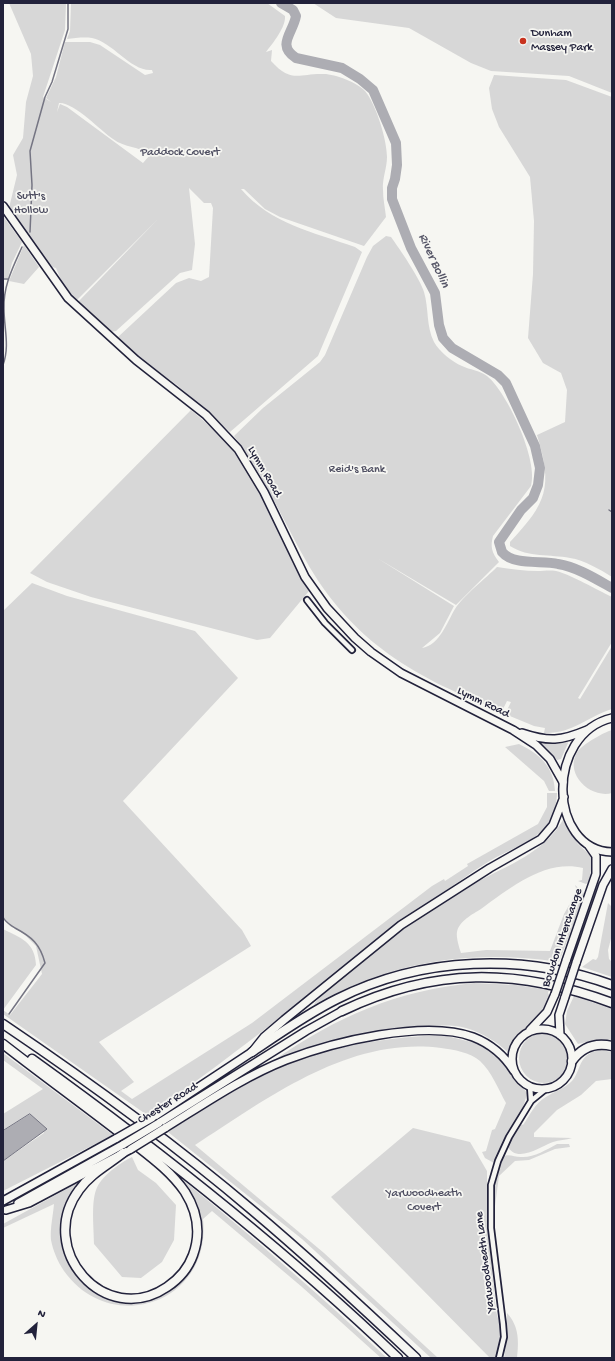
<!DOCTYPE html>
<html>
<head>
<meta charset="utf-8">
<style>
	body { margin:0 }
	#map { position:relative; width:615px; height:1361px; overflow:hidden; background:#f6f6f2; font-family:"Gochi Hand",sans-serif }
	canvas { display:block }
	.frame { position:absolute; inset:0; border:4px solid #22223b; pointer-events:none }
	.north { position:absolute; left:16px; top:1305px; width:40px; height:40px; -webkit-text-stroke:3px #f6f6f2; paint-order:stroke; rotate:27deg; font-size:11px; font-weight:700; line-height:16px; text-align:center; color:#22223b }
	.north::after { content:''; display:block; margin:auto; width:14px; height:18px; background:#22223b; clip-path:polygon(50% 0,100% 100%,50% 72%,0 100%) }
</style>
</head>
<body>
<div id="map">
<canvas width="615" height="1361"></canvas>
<div class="frame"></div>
<div class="north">N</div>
</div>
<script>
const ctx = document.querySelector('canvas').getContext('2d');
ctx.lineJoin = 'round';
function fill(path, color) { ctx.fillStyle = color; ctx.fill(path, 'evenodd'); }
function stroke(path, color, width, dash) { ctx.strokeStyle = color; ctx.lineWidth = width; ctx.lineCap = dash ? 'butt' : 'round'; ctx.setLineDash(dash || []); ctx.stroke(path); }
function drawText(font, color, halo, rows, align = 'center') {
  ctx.font = font + ' "Gochi Hand",sans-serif'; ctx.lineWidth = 3.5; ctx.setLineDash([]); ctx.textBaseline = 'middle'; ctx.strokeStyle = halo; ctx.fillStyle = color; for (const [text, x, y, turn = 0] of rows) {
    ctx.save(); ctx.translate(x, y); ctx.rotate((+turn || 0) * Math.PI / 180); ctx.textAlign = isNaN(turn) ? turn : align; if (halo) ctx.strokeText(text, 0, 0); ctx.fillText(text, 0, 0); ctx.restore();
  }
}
fill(new Path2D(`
	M9,3H66L65,30L43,97L51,102L46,98L56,77L65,42H90L100,45L145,75L153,73L152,70C131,72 113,42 92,38C84,37 75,38 67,39L70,31L71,3H267L285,16C286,27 273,43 266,52L272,50L271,61C292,84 299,73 324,74C335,74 358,83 365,91C376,104 387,140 387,157C387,168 382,179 383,190C383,199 385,208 386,217L364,246L280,217L265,209L244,189H241C271,224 313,232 355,247L362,252L318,356L230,432L177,385L135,355L118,337L176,283L189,278L201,281L209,277L213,208L211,203H204L189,188L195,244L192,270L180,273L116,331L110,332L78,302L158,219L76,301L63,285L56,268L49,266L9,208L17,175L13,155L23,138L26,102L33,76L31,54ZM59,103C74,102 101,131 113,139C125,148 139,146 150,155L143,163L67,107L60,104L57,112Z
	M313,3H612V93L569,76L491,71L471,63L409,28L336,18Z
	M494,75L566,80L612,97V577C601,570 584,560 570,558C550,554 529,558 510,546V542C547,503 553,487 537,435L565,422L567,390L561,373L543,363L528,338L533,274L534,221L530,177L499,127L492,109L489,88Z
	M3,216L22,242L12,263L8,278H3Z
	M386,236L391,237C399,248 421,280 424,292C429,309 426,326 434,342C439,351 452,362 462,366C470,370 479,370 487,376C507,392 539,461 531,486L493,536C490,547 492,553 499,562L456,605L377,558L454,606L440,633L422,648C440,645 447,622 455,609C463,596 486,578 497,567C511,569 524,571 538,571C543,571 550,570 556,571C572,575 597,590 612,597V642L578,698L580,699L612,646V709C587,717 572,734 544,733L545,728L534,726L505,714L511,702L507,701L502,711C417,679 351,642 305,559C281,516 264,476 234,436L263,408L320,362L325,355L367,257L373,246Z
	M24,245L39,267L24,284L9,281Z
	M191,410C210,426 228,442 242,463C270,502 283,550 309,591L270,638L257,640L91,597L47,582L30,573Z
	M32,583L67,596L195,631L238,678L123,801L242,930L251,946L99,1042L134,1082L121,1091L132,1099L252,1023L432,886L444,879L445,881L468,866L467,864L538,824L547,807V793H557C555,839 521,842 488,862C470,873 453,886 435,898C381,934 333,976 282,1016C238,1050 194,1084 147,1115L3,1014V929C21,938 35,942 36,965L3,1010L10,1015L42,974L36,946L23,933L10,926L3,916V611Z
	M612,730V793C590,799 563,773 578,751C582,745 604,732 612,730Z
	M539,741L552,743L567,741L568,743L561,759L557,760Z
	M519,744C540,754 554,767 555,791H549L544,781L505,747Z
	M563,820L578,844L591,856L592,864L589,882L586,884L578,881L582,880L583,868C545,859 510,888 481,909C473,914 459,921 457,932C456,937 459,947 461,953L486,950L550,951L564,914L577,891L575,885L585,894L559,962C471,949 392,961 314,1005C315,1000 337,982 343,977C381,944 423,914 466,888C500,868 542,856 563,820Z
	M608,903L612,907V935L608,950L609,959L612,962V977L582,967L593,959L596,960L598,957Z
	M474,983L516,985L549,990L548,993L550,997C539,1023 517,1029 510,1054C497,1042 483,1033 466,1028C450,1024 433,1026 417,1027C368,1031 319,1041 273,1062V1061C338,1016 395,991 474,983Z
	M574,996L612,1009V1040H594L578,1044L565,1024L567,1011Z
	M519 1058a25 25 0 1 1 50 0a25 25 0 1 1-50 0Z
	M443,1035L475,1043L495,1054L509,1069L527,1093C522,1119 503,1139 494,1163L485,1158L482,1152L486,1151L492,1130L495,1129L506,1103C498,1089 492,1072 480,1061C470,1052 454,1050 441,1048C349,1036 268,1098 195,1145L324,1253L438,1358H431L302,1239L168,1132C208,1106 249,1080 293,1062C341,1044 392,1037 443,1035Z
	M601,1050L612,1052V1079L596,1081L581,1095L557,1110L534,1133V1137L572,1138C566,1140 559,1140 553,1142C541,1146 516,1165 507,1145L521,1124L523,1125C530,1115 535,1103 546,1097C555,1091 564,1089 572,1081C580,1072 579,1058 591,1053L590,1051Z
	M3,1053L113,1135L3,1191V1161L44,1133L30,1114L3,1131V1114L43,1089L3,1060Z
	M413,1128L470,1142L487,1171V1217L493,1281L496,1311L501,1330V1344L498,1358H490L331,1197Z
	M557,1144H569L570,1147L555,1149L529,1160L515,1161L499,1176L495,1206C488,1192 496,1170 502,1157C508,1153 514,1157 521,1157C533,1158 546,1150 557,1144Z
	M132,1157L138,1170L156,1183L176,1205L174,1240L162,1262L141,1278L122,1277L94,1244C94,1229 91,1204 96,1190C101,1176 120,1163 132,1157Z
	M181,1180H183C253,1237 321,1296 387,1358H381L302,1287L212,1211L203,1219C212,1303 111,1337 64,1271C58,1262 53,1251 51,1240C50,1228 53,1216 54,1204L3,1228V1224L81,1181C74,1192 67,1202 64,1213C56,1242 69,1278 96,1292C102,1294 111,1295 117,1296C124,1298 133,1301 141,1301C181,1300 208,1253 200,1217C197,1203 189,1192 181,1180Z
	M507,1313C519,1326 519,1341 517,1358H504L507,1339Z`), '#d7d7d7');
const water = new Path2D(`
	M30,1114L47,1129L3,1161V1131Z`);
fill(water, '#adadb3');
stroke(water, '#757583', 1);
stroke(new Path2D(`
	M30,232L32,185L30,151L45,97L52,82L68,29V3
	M3,279H8
	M3,365C10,346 4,328 4,309C3,286 13,267 22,247
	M609,510L612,512
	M3,917C6,923 9,924 15,928C32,937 40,944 45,963L9,1014`), '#757583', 1.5);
stroke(new Path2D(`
	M281,3L293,10L296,16C293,33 276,45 296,58L342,68L360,79L373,90L396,143L397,165L395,179L392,188V199L411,248L435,293L439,325L443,338L452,348L498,375L506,383L535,446L540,468L538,485L533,498L521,510L501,539L499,542L502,552C514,566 542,560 558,564C577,567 596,579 612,588`), '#adadb3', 10);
const minor = new Path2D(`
	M307,600L325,623L352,650
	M531,1101L547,1088
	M499,1358L504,1337L503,1324L491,1228V1185L498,1161L509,1137L531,1101L530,1086`);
const primary = new Path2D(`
	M3,206L68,298L136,360L206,415L238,449L264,492L305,577L327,608L355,638L371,652L401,673L513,730L536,745L550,759L563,782
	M522,733C549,742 561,741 587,730`);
const trunk = new Path2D(`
	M612,718C545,734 548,850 612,852
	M566,961L596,874V856L589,846
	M576,963L603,885L612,869
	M512 1059a30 30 0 1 1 60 0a30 30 0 1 1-60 0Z
	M530,1030L547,1012L555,994
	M560,1035L559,1015L565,997
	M152,1118L252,1052L264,1037L284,1020L401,925L490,868L541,839L553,825L564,797
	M159,1123L306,1031L342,1011
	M165,1128C204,1104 243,1077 286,1060C333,1042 425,1019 473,1037C491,1044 504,1055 514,1071
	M3,1201L117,1138
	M18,1203L124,1144
	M6,1210L29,1203L131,1149`);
const motorway = new Path2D(`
	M342,1011C434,967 517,968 612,1003
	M3,1024C89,1082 173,1143 252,1210C309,1258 363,1308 416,1358
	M3,1044C44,1076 87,1107 128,1139C148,1155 170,1170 185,1192C197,1211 201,1233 193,1255C188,1269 179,1279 167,1287C105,1329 35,1249 79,1190C90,1174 108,1165 123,1153
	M252,1052C280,1033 307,1014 337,999C422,956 524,953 612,985
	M32,1059C160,1151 284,1249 398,1358
	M572,1061C582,1047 595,1042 612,1046`);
stroke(minor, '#22223b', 8);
stroke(primary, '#22223b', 10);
stroke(trunk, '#22223b', 10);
stroke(motorway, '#22223b', 11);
stroke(minor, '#f6f6f2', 4.5);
stroke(primary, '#f6f6f2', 7);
stroke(trunk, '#f6f6f2', 7);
stroke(motorway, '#f6f6f2', 8);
const trunkBridge = new Path2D(`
	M555,994L566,961
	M565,997L576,963
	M117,1138L152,1118
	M124,1144L159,1123
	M131,1149L165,1128`);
stroke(trunkBridge, '#22223b', 10, []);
stroke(trunkBridge, '#f6f6f2', 7);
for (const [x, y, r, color] of [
	[523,41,4,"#c8321e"]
]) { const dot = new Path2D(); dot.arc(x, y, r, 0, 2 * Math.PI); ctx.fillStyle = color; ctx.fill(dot); stroke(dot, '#f6f6f2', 1.5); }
drawText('12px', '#22223b', '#f6f6f2', [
	["Dunham",531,34],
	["Massey Park",531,48]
], 'left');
drawText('12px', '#4f4f62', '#f6f6f2', [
	["Paddock Covert",180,153],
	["Sutt's",31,197],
	["Hollow",31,211],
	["Reid's Bank",357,470],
	["Yarwoodheath",424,1194],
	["Covert",424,1208]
]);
drawText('12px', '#22223b', '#f6f6f2', [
	["Lymm Road",264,472,60],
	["Lymm Road",483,703,26],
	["Bowdon Interchange",563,938,-71],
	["Chester Road",168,1104,-32],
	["Yarwoodheath Lane",486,1262,-97]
]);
drawText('italic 13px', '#535365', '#f6f6f2', [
	["River Bollin",433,261,65]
]);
</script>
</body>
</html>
